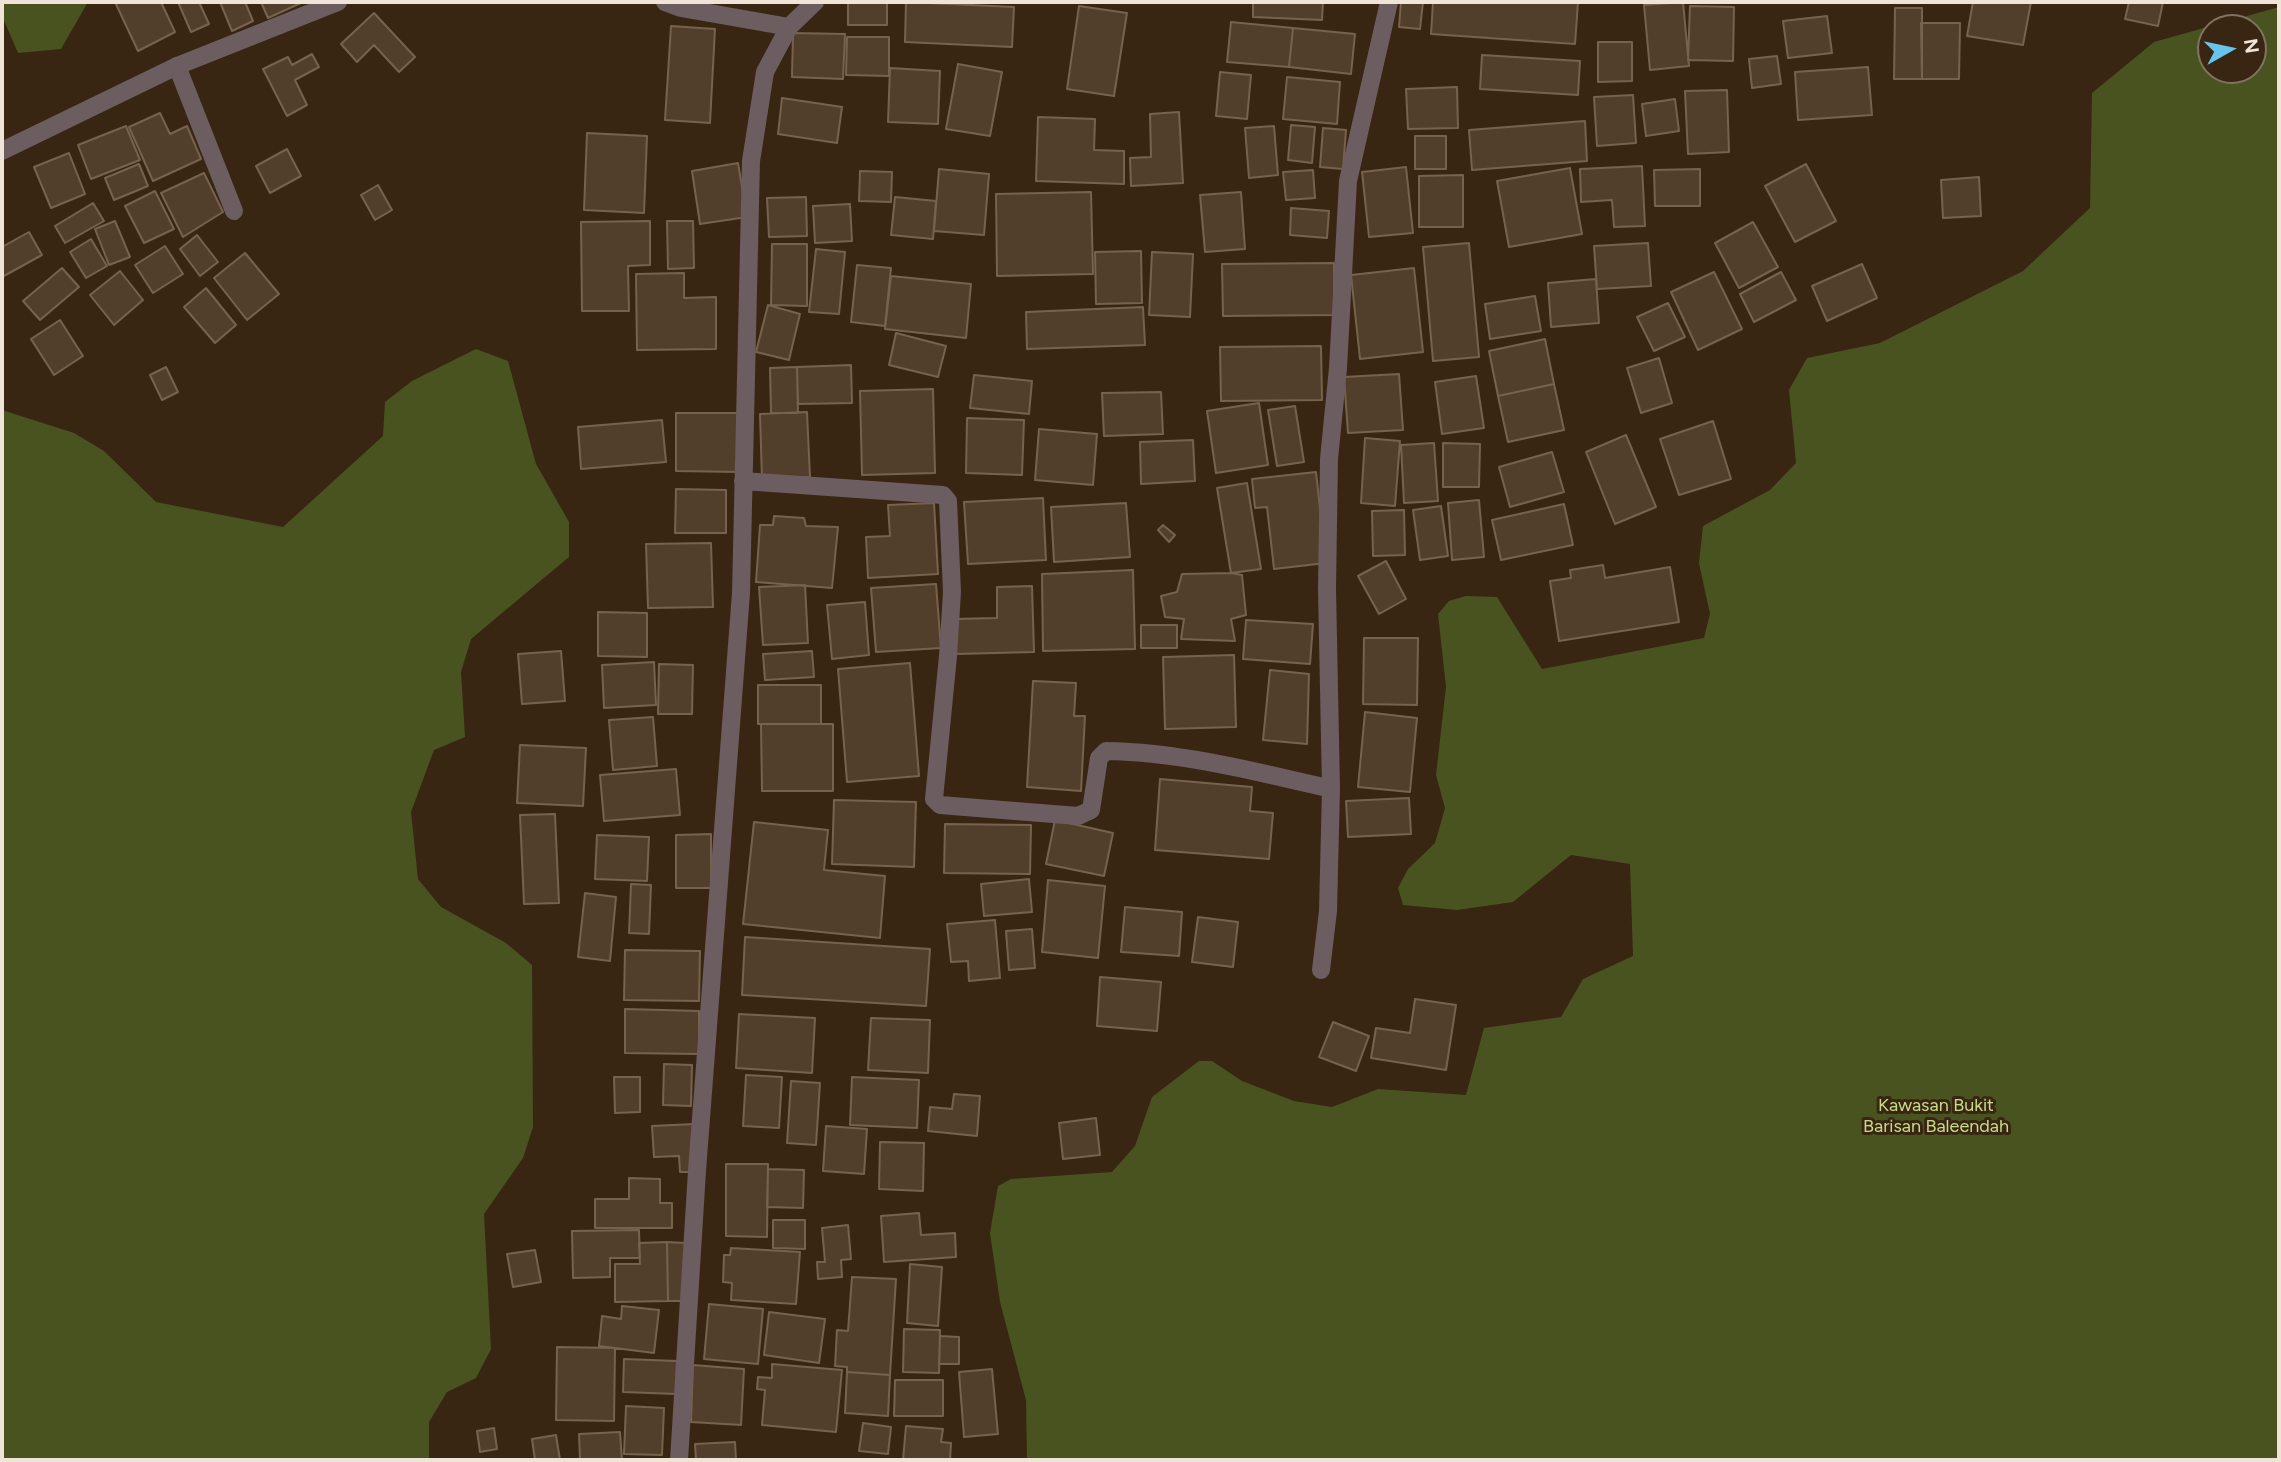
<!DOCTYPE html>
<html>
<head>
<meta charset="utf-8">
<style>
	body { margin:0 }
	#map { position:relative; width:2281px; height:1462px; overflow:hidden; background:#382613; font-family:Figtree,sans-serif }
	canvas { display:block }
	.frame { position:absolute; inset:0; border:4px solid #f0e4d8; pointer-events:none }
	.north { position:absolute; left:2197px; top:14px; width:70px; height:70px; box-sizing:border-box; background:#382613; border:2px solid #827262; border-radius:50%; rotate:81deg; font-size:19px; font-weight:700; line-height:28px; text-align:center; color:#f0e4d8 }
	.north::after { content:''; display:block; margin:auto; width:24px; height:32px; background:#66c4ef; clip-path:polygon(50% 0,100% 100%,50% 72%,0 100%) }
</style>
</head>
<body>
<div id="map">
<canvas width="2281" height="1462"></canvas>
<div class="frame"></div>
<div class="north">N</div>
</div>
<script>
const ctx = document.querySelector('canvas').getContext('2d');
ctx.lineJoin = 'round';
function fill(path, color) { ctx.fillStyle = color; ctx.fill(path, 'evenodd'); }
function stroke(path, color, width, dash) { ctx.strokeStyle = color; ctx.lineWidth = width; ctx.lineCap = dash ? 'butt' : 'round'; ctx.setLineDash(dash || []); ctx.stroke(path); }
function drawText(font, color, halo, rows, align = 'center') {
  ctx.font = font + ' Figtree,sans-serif'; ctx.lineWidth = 6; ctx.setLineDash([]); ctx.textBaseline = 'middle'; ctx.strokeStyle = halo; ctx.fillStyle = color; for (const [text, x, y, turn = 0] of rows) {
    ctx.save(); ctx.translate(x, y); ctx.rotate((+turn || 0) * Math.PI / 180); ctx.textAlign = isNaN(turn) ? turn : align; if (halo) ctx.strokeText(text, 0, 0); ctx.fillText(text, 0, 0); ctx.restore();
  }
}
fill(new Path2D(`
	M2,2H88L61,49L18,53L2,16Z
	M2279,7V1460H1027L1026,1400L1000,1302L990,1233L998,1186L1011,1179L1112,1172L1135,1146L1152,1097L1199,1061H1212L1242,1081L1294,1101L1332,1107L1378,1089L1466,1095L1484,1028L1561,1017L1583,979L1633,956L1630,864L1571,855L1513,902L1457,910L1403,905L1398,888L1408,869L1435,843L1445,808L1436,775L1446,687L1438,614L1449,601L1466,596L1497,597L1542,669L1704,638L1710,614L1699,563L1703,526L1770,490L1796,463L1789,390L1807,358L1880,343L2023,271L2090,208L2092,93L2154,42ZM2211,28H2253V70H2211Z
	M476,349L508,361L536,464L569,522V557L471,639L461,672L465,737L434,750L411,812L418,879L441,907L506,943L532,965L533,1127L523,1158L484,1214L491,1349L476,1378L447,1392L429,1422V1460H2V410L74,433L104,451L156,502L283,527L383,436L385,402L412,381Z`), '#495320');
const building = new Path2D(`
	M115,2H161L175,32L138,51Z
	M178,2H199L209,24L191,32Z
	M220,2H245L253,21L232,31Z
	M261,2H303L268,18Z
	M848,2H887V25H848Z
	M906,2L1014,7L1012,47L905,42Z
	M1253,2H1323L1322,20L1253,17Z
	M1401,2H1423L1420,29L1399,27Z
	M1433,2H1578L1575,44L1431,34Z
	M1683,2L1689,66L1650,70L1644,5Z
	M1973,2H2031L2023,45L1967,36Z
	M2129,2H2163L2158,26L2125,19Z
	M1079,6L1127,13L1114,96L1067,89Z
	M1690,6L1734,7L1733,61L1688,60Z
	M1895,8H1922V79H1894Z
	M374,13L415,57L399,72L374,45L357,62L341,44Z
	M1827,16L1832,53L1788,58L1783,21Z
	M1231,22L1293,28L1289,67L1227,62Z
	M1921,23H1960L1959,79H1922Z
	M671,26L715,29L710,123L665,120Z
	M1293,28L1355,34L1351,74L1289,67Z
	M793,33L845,34L843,79L792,77Z
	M847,37H889V76L846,75Z
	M1598,42H1632V81L1598,82Z
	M312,54L319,67L295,80L307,105L287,116L263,69L288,57L292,65Z
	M1482,55L1580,61L1578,95L1480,89Z
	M1777,56L1781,84L1752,88L1749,59Z
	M958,64L1002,72L990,136L946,129Z
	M1868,67L1872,115L1798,120L1795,72Z
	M890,68L940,71L938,124L888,122Z
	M1220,72L1251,75L1247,119L1216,116Z
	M1287,77L1340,82L1337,124L1283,119Z
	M1457,87L1458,128L1408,129L1406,89Z
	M1727,90L1729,152L1688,154L1685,91Z
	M1633,95L1636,143L1597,146L1594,97Z
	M782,98L842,107L837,143L778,134Z
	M1675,99L1679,131L1646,136L1642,104Z
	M1179,112L1183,183L1131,186L1130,158L1151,157L1150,114Z
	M160,113L170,134L187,126L201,159L153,181L129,127Z
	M1038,117L1095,119L1094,150L1124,151V184L1036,181Z
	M1585,121L1587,161L1472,170L1469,130Z
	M1291,125L1315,127L1312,163L1288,160Z
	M126,126L140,160L91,179L78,145Z
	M1274,126L1278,175L1249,178L1245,128Z
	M1323,128L1346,130L1343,169L1320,167Z
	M587,133L647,136L644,213L584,210Z
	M1415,136H1446V169H1415Z
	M287,149L301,176L270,193L256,166Z
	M69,153L85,194L51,208L34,167Z
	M738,163L747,217L700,224L692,171Z
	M139,164L148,186L114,200L105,178Z
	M1806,164L1836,221L1795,242L1765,186Z
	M1642,166L1645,226L1614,227L1612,200L1581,202L1580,169Z
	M1406,167L1413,233L1369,237L1362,172Z
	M1570,168L1582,234L1509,247L1497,181Z
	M939,169L989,174L984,235L934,231Z
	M1700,169V206H1655L1654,170Z
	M1313,170L1315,198L1286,200L1283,172Z
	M860,171L892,172L891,202L859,201Z
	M204,173L223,212L183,237L161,193Z
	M1463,175V227H1419V176Z
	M1979,177L1981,216L1943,218L1941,180Z
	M378,185L392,210L375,220L361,195Z
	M155,191L174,229L144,243L125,206Z
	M1091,192L1093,274L997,276L996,194Z
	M1241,192L1245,249L1205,252L1200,195Z
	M806,197L807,236L769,237L767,198Z
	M895,197L936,201L933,239L891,235Z
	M93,203L104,221L65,243L55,226Z
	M850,204L852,241L815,243L813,206Z
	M1291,208L1329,211L1327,238L1290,235Z
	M115,221L130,257L109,265L95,229Z
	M650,221V265L628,266L629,311H582L581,222Z
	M667,221H693L694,268L668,269Z
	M1753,222L1778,267L1739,288L1715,243Z
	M29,232L42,255L2,277V247Z
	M197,235L218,262L200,276L180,249Z
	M91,239L107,266L86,278L70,252Z
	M1469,243L1479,357L1433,361L1423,247Z
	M1648,243L1651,286L1597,289L1594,246Z
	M772,244H807V306L771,305Z
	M165,246L183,274L153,293L135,265Z
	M816,249L845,252L839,314L809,312Z
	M1141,251L1142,303L1096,304L1095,252Z
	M1152,252L1193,254L1190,317L1149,315Z
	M245,253L279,294L247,320L214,278Z
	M1334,263V315L1223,316L1222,264Z
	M1862,264L1877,298L1827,321L1812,286Z
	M857,265L891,268L885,326L851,322Z
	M62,268L79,287L40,320L23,301Z
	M1414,268L1423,352L1360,359L1351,275Z
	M120,271L143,300L114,325L90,295Z
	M1714,272L1742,329L1698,350L1671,292Z
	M1781,272L1796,300L1754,322L1740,294Z
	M684,273V298L716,297V349L637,350L636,274Z
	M891,276L971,284L966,338L885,329Z
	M1596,279L1599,323L1551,327L1548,283Z
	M206,288L236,325L215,343L184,307Z
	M1535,296L1541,331L1490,339L1485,304Z
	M1668,303L1685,337L1654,351L1637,317Z
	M768,305L800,314L789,360L756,352Z
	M1143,307L1145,345L1027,349L1026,312Z
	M60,320L83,356L54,375L31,339Z
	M896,333L946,346L938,377L889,365Z
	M1545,339L1554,384L1498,396L1489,351Z
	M1321,346L1322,400L1221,401L1220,347Z
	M1659,358L1672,403L1641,413L1627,368Z
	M851,365L852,403L798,404L797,367Z
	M166,367L178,392L162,400L150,375Z
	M797,367L798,413H771L770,368Z
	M1399,374L1403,430L1348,433L1344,377Z
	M974,375L1032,381L1029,414L970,408Z
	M1476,376L1484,428L1442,434L1435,382Z
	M1554,384L1564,430L1508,442L1498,396Z
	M933,389L935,473L862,475L860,391Z
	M1161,392L1163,434L1104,436L1102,393Z
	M1259,403L1268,465L1216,473L1207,411Z
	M1295,406L1304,462L1277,466L1268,410Z
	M807,412L810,477L762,479L760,414Z
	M676,413H740V472L676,471Z
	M967,418L1024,420L1022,475L966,473Z
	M662,420L666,462L581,469L578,427Z
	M1713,421L1731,479L1679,495L1660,439Z
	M1039,429L1097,434L1093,485L1035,480Z
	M1626,435L1656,507L1615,524L1586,452Z
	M1365,438L1400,441L1395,506L1361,503Z
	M1193,440L1195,481L1141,484L1140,442Z
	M1434,443L1438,501L1404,503L1401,445Z
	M1443,443L1480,444L1479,487H1443Z
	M1552,452L1564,492L1510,507L1499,467Z
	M1316,472L1326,563L1274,569L1267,507L1255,508L1252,479Z
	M1247,483L1261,569L1231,573L1217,488Z
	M676,489L726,490V533H675Z
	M1043,498L1046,560L968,564L964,502Z
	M1479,500L1484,557L1452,560L1448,503Z
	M934,503L938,574L868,578L866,537L890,536L888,505Z
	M1126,503L1130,557L1054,562L1051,507Z
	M1564,504L1573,545L1501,560L1492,520Z
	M1441,506L1448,556L1420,560L1413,510Z
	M1404,510L1405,555L1373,556L1372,511Z
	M774,516L804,518L806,526L838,527L832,588L756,582L760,525H773Z
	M1163,525L1175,535L1169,542L1158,530Z
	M711,543L713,607L648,608L646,544Z
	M1386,561L1406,599L1379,614L1358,576Z
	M1603,565L1605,578L1670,567L1679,622L1559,641L1550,581L1571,578L1570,570Z
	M1133,570L1135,649L1043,651L1042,574Z
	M1231,573L1242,575L1246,615L1231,619L1235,641L1181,639L1184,619L1165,617L1161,596L1177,592L1182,574Z
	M936,584L941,648L876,652L871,588Z
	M805,585L808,643L763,645L759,587Z
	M1032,586L1034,652L956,654L955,619L997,618V587Z
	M865,602L869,655L832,659L827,605Z
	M598,612L647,613V657L598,656Z
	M1246,620L1313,624L1310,664L1243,659Z
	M1141,625H1177V648H1141Z
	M1364,638H1418L1417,705L1363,704Z
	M561,651L565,701L522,704L518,654Z
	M812,651L814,677L765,680L763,654Z
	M1234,655L1236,727L1165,729L1163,657Z
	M654,662L656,705L604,708L602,665Z
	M910,663L919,776L847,782L838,669Z
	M659,664L693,665L692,714H658Z
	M1270,670L1309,674L1307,744L1263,740Z
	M1033,681L1076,683L1074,716H1085L1081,791L1027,787Z
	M758,685H821V724H758Z
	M1365,712L1417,718L1410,792L1358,787Z
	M653,717L657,766L613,770L609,720Z
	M761,724H833V791H762Z
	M520,745L586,748L583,806L517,803Z
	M676,769L680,815L604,821L600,775Z
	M1160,779L1252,787L1250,811L1273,813L1269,859L1155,850Z
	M1409,798L1411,834L1348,837L1346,801Z
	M834,800L916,802L914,867L832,864Z
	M555,814L559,903L524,904L520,815Z
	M1055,820L1113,833L1104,876L1046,864Z
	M754,822L828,830L824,870L885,876L880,938L743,924Z
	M945,824L1031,825L1030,874L944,873Z
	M711,834V888H676V835Z
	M597,835L649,837L647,881L595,879Z
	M1029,879L1032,912L984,916L981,884Z
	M1048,880L1105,886L1098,958L1042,952Z
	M631,884L651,885L649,934L629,933Z
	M585,893L616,897L610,961L578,957Z
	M1125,907L1182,912L1179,956L1121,952Z
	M1198,917L1238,922L1233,967L1192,962Z
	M995,920L1000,978L969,981L968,961L951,962L947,924Z
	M1032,929L1035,968L1009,970L1006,931Z
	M745,937L930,949L926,1006L742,995Z
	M625,950L700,951L699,1001L624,1000Z
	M1100,977L1161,982L1157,1031L1097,1026Z
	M1415,999L1456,1005L1446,1070L1371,1058L1376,1028L1410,1033Z
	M625,1009L699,1011V1054L625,1053Z
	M739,1014L815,1018L812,1073L736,1068Z
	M871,1018L930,1020L928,1073L868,1070Z
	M1333,1022L1369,1036L1356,1071L1319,1057Z
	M664,1064L692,1065L691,1106L663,1105Z
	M746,1075L782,1077L779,1128L743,1126Z
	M614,1077H640V1112L615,1113Z
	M852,1077L919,1080L917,1128L850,1125Z
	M791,1081L820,1083L816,1145L787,1143Z
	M954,1094L980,1096L977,1136L928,1131L930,1107L952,1109Z
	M1096,1118L1100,1155L1063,1159L1059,1123Z
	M694,1124L696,1172H680L679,1156L654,1157L652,1126Z
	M826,1126L867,1129L864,1174L823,1171Z
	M880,1142L924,1143L923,1191L879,1189Z
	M726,1164H768L767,1237L726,1236Z
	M768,1169L804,1170L803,1208L767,1207Z
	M629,1178L660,1179V1203H672V1228H595V1199H629Z
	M919,1213L921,1235L955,1233L956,1257L884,1262L881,1216Z
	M773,1220H805V1249L773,1248Z
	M848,1225L851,1259L841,1260L842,1277L818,1279L817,1262H825L822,1228Z
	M639,1230L640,1258H610V1277L573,1278L572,1231Z
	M667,1242L668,1301L615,1302V1264H640L639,1243Z
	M667,1242L685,1243L686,1301H668Z
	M731,1248L800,1252L796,1304L731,1300L732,1283L723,1282L724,1255H730Z
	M535,1250L541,1282L513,1287L507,1254Z
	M910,1264L942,1267L938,1326L907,1323Z
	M852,1277L896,1279L890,1375L847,1372V1367L835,1366L837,1330L848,1331Z
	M709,1304L763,1309L758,1364L704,1359Z
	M622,1306L659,1310L654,1353L599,1346L602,1316L621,1319Z
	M769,1312L825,1319L819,1363L764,1355Z
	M904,1329L940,1330L939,1373L903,1372Z
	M940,1336L959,1337V1364H939Z
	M557,1347L615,1348L614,1421L556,1420Z
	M624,1359L677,1361L676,1394L623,1392Z
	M772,1364L842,1370L836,1432L762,1425L765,1390L757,1389L758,1377L772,1378Z
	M693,1365L744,1369L741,1425L691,1422Z
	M992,1369L998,1434L964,1437L959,1372Z
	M847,1372L890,1375L888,1416L845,1413Z
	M895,1380H943V1416H894Z
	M626,1406L664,1408L662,1455L624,1454Z
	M863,1423L891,1427L888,1454L859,1451Z
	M906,1426L943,1429L941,1442L951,1443L950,1460H903Z
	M494,1428L497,1449L480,1452L477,1431Z
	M620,1432L622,1460H580L579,1434Z
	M556,1435L560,1460H535L532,1439Z
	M735,1442L736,1460H696L695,1444Z`);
fill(building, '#523f2b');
stroke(building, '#77624d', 2);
stroke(new Path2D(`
	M177,66L234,211`), '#6b5d60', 18);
stroke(new Path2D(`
	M665,2L681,8L789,27
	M2,151L177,66L338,2
	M743,481L943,495L948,501L952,592L948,656L934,799L940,805L1078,816L1091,810L1099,758L1106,751C1181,752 1258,772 1331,789
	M1321,970L1328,911L1331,789L1327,588L1329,459L1338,368L1348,181L1389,2
	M679,1460L697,1171L741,593L751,161L765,72L789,27L815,2`), '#6b5d60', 18);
drawText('18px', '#c8db88', '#382613', [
	["Kawasan Bukit",1936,1106],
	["Barisan Baleendah",1936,1127]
]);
</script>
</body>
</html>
